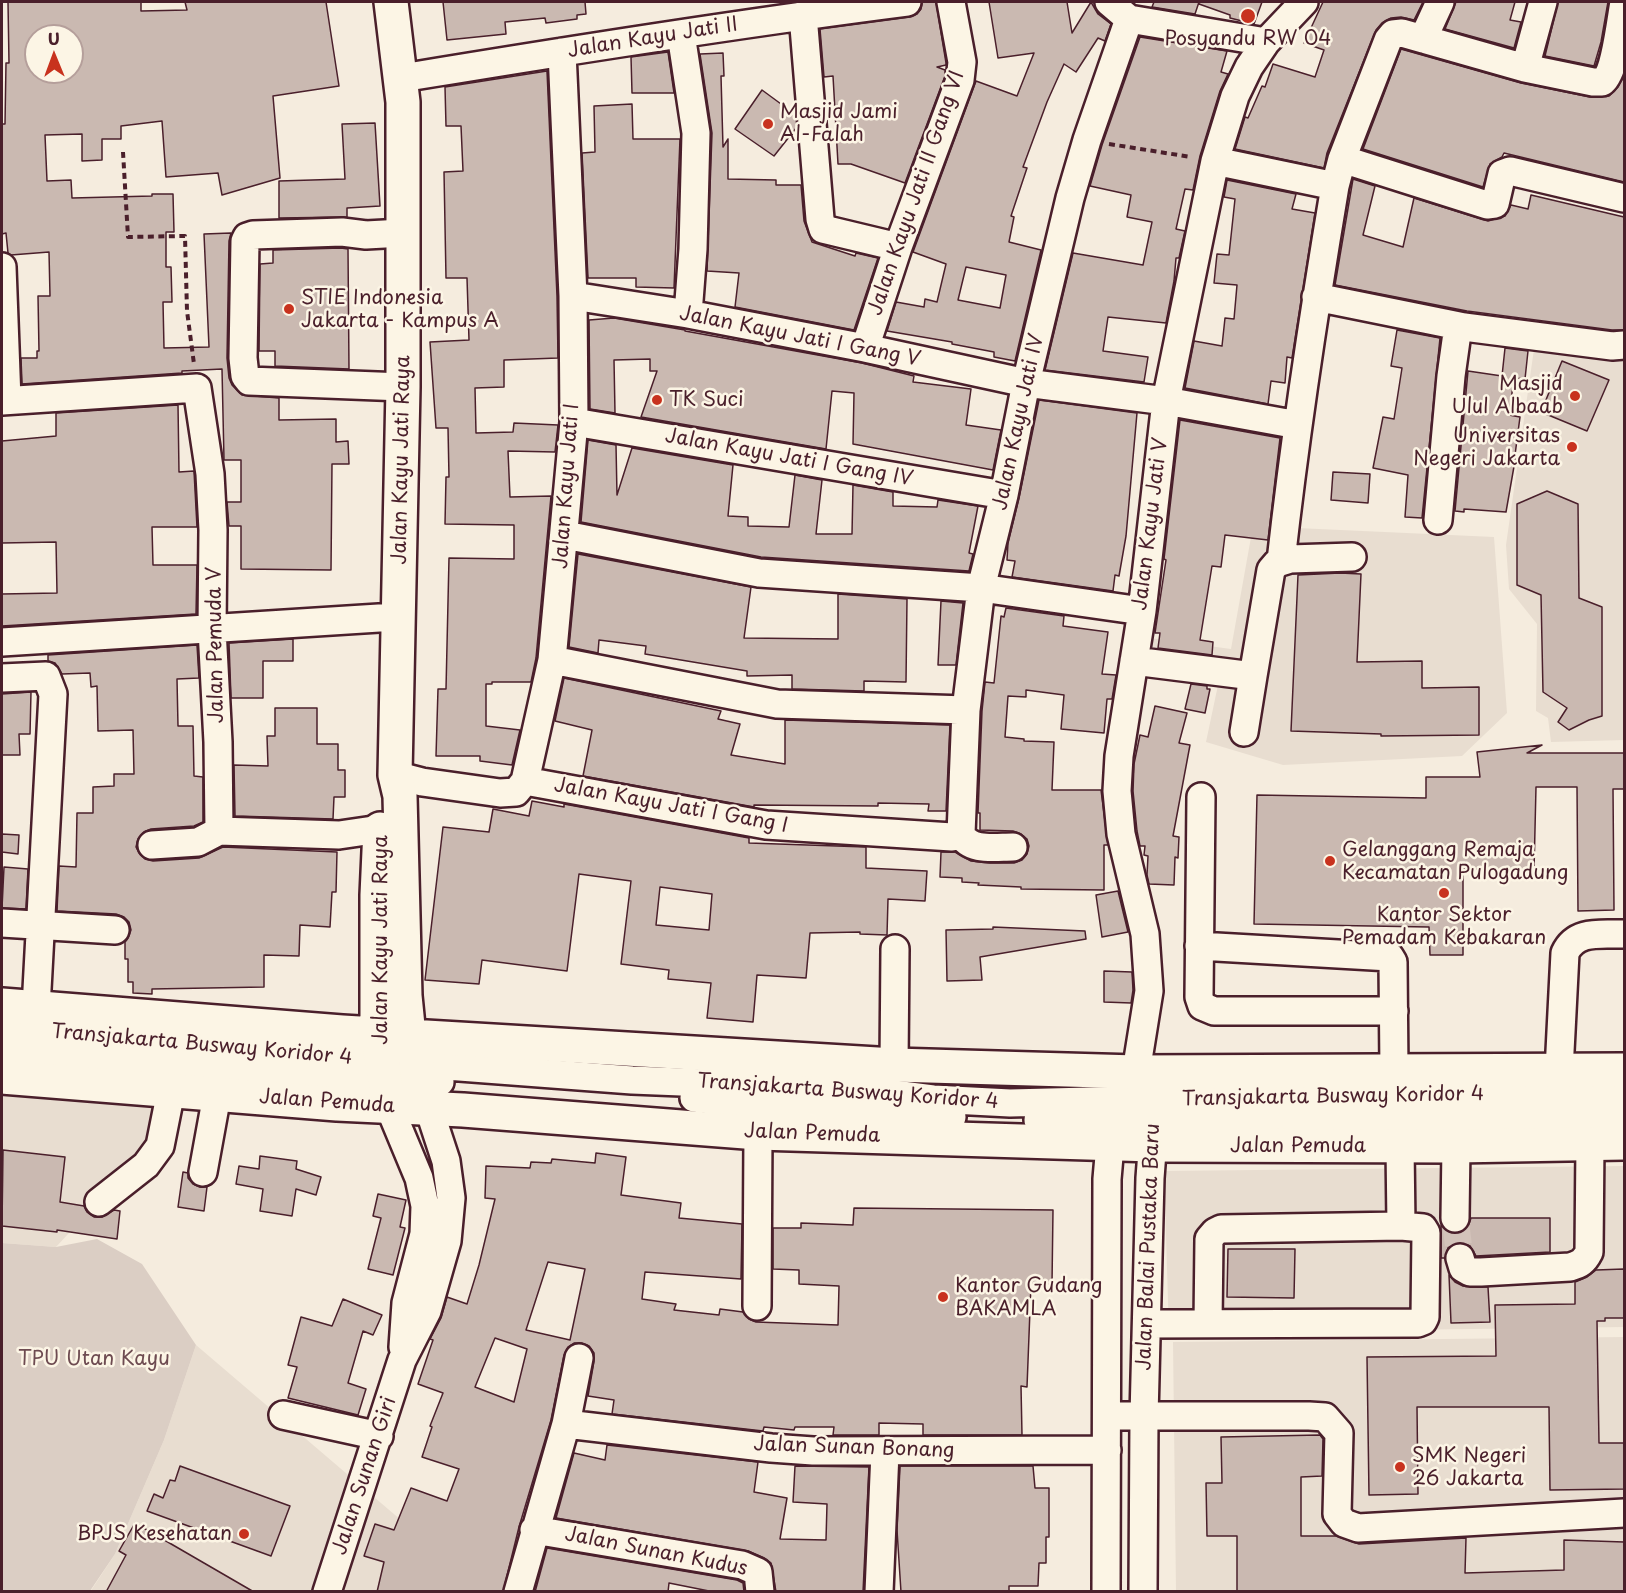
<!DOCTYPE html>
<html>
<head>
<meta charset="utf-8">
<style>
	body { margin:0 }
	#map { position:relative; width:1626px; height:1593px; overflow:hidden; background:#f5ecde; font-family:"Playpen Sans",sans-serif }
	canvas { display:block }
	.frame { position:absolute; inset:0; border:3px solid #4a1f2b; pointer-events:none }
	.north { position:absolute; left:24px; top:24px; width:60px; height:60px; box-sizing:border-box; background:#fcf5e5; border:2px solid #b59f9b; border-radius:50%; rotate:359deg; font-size:16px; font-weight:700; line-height:24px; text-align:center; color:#4a1f2b }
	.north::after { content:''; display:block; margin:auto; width:21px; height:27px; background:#c8321e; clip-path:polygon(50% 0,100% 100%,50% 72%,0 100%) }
</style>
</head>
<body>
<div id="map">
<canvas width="1626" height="1593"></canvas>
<div class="frame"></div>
<div class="north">U</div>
</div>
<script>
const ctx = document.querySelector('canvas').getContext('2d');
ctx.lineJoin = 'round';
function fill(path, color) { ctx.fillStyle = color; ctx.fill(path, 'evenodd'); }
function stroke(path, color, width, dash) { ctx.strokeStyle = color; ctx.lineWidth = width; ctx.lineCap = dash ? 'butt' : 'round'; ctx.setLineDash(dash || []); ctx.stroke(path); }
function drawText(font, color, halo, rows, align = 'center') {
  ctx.font = font + ' "Playpen Sans",sans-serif'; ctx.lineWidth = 5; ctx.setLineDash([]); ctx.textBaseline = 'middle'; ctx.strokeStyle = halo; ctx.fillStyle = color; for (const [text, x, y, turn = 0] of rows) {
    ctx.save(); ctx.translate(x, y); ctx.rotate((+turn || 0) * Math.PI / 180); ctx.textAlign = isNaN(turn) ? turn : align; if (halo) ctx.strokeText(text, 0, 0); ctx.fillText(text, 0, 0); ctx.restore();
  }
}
fill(new Path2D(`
	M1536,335L1624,349V740L1551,742L1548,718L1536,711L1537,624L1509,589L1506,545Z
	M1253,526L1494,537L1507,713L1462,756L1283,765L1206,742L1218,685L1144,669L1150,638L1231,649Z
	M2,1077L171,1091L165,1129L56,1247L2,1243Z
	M1624,1166V1327L1169,1333L1164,1171Z
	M1624,1337V1591H1176L1173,1342Z
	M196,1345L484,1591L90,1592L115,1554L164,1440Z`), '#e8ddd0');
fill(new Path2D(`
	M97,1239L142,1264L196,1345L164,1440L115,1554L90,1591H2V1243L56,1247Z`), '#dbcec4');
const building = new Path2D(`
	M8,2H141V11L187,10L185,2H326L339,86L273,96L280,178L222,195L218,173L166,177L162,121L121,126V139H102V160L82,161V134L45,135L47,181L71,180L72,198L152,196V194H173L174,232H166V267H171L172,302H163L164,348L209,347L204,234L231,233L229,241L227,358L229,378L232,385L242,395L279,398V420L336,419V442L348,441L349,464H332L331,570L241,569V526H229L227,502H241V460H224L222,369L182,371V373L22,384L21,358H37V351H39L38,296H50L49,252L11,255L8,253L6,233L2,234V124H5L6,63H9ZM36,36H72V72H36Z
	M443,2H585L586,14L577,15V19L546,23L545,18L505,22L506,34L447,40Z
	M922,2H936L946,63V65L937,67L945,70V76L905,183L851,164H838L833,76L824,77L820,29L910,17L917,14L921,9Z
	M989,2H1067L1072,33L1091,2L1098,14L1111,24L1105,41L1098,38L1076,72L1064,64L1047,102L1023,167L1027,168L1011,216L1014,217L1009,242L1041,250L1015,361L994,357V352L952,344V342L887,331L896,302L924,307L925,299L937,302L946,264L913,252L976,81L1017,96L1034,53L998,58ZM966,267L1006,275L1000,308L958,300Z
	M1154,2H1199L1195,14L1152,7Z
	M1199,2H1262L1254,24L1230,18V15L1199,4Z
	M1323,2H1423L1414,20L1401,17L1391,18L1382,23L1376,30L1327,153L1324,168L1235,149L1245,117L1248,118L1262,86L1265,87L1273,64L1315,77L1324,50L1304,43Z
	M1456,2H1515L1510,20L1521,22L1514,48L1445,29Z
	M1558,2H1608L1601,42L1594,66L1545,56Z
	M1140,37L1227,51L1221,72L1228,74L1220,91L1200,156L1193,190L1185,189L1176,229L1185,231L1179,258H1176L1174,281L1166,323L1108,317L1103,351L1148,357L1144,382L1045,370L1073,253L1143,265L1152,222L1127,217L1131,195L1090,186L1102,145Z
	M1401,49L1521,83L1590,97L1609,96L1618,87L1624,76V182L1504,153L1502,157L1490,164L1483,187L1363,149Z
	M668,52L674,93H632L631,57Z
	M723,53L724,76H721L723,147L728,139V179L776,180V185H801L804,221L812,242L855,256L856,253L878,258L854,330L735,307L739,273L707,271L712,133L700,54Z
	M547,71L557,296L558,358L504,360V387L475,388L476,433L513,432L514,423L558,425L555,452L508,451L510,497L551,496L536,658L531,682H492V684H486V726L520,730L512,765L480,761V756H436L438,689H446L449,558L514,559V525L445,524L446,477H449L448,428H436L430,342L469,340L467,278H446L444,172L463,171L461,126H446L445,87Z
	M762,90L796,115L797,127L774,156L735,129Z
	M632,104L633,139H680L674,288L636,287V278H588L582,153L595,152L594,106Z
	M375,123L380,206L347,208V217L279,218V181L345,179L342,124Z
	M1353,179L1375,186L1363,235L1403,247L1414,198L1488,221L1505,216L1511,205L1528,209L1531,195L1624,217V330H1612L1467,311L1335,285Z
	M1227,180L1296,194L1292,209L1315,213L1292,358L1287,357L1285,383L1271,381L1268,404L1185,388L1194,341L1222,346L1225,318L1234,319L1237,285L1214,283L1217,254L1229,255L1235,199L1224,197Z
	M341,248L348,249L349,369L275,366V351H259L260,264L273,263V250Z
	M614,318L685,330V331L862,363L914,376L913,382L971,389L966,425L1001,430L993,470L853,444L854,393L832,391L826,449L641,417L657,371H650V359L614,360L615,413L590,409L589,320Z
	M1397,330L1440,338L1422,518L1405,517L1408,475L1373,468L1383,417L1394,419L1402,368L1391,366Z
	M1505,348L1528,351L1525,379L1514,378L1509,415L1520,417L1515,455H1516L1506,512L1464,509V512L1455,511L1468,371L1502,376Z
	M1562,361L1609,380L1587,431L1541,412Z
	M1039,400L1137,413L1126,536L1119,576L1115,575L1113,591L1012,577L1015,561L1007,560L1008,543L1019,498Z
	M178,405L179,472L194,471L197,527H152L153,565H197L196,614L2,626V594L57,593L56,542L2,543V441L56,436V413Z
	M1180,420L1280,438L1268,540L1225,535L1221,567L1212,566L1200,640L1213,642L1212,655L1158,648L1160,633H1155L1166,560L1164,559Z
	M588,440L616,445L617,495L632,448L733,465L728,516L748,517V526L789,527L795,475L822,480L816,534H852L853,485L893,492V506L937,507L938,500L978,506L969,553L973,554L969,571L761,557L581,522Z
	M1333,472L1370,474L1368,503L1331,500Z
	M1547,491L1578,504L1579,598L1602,607V716L1589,720L1569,730L1558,722L1567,708L1543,692L1541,595L1517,585V504Z
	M578,554L751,587L744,638L838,639V594L907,599L906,682L864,681V691L792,689V675L747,676V671L645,654L646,646L599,640L598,653L569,647Z
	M1340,573L1361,574L1357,662L1422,661V688L1479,687V735L1381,736V734L1291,731L1298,575Z
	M941,601L963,603L956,665H938Z
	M1006,608L1064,616L1063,626L1108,632L1102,674L1116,675L1112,699H1107L1104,733L1061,729L1064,695L1026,690V697L1008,696L1005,737L1024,739V741L1054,742L1052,790H1101L1108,845H1104V890L1021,889V887L978,885L979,883L962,882V878L940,877L941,852H955L971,861L990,863H1014L1022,860L1027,854L1029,846L1027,839L1021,834L1013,831L980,830V813H978L982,711L985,682L994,683L1001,616L1004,617Z
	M293,639V661H263V698H231L229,643Z
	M197,645L199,678L177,679L178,726H193L194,776L203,777V822L194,826L151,829L144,832L138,839L136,847L139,853L145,859L153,861L199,858L223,847L337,852L336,892H332L330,927L300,925L299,956L264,955V987L152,989V994L133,993V982H128V959H125V942L128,938L131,930L129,922L124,917L116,914L57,911L59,866L76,867L77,813H93V787L114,786V774H134L133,730L98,731L97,686L91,687L90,673L62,674L55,663L48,661V655Z
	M564,678L721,711L718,719L740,724L731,755L785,764V720L950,725L946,811H928L929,804L878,803V806L754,805V807L583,776L592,730L555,721Z
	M1191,684L1207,686V689H1210L1205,713L1185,709Z
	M31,692L30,734H19L20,755H2V694Z
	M1155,706L1187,713L1179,743L1190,745L1173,836L1179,837L1178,858L1175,857L1174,885L1149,884L1147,875L1148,856L1144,855L1145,846H1140L1137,831L1133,791L1134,764L1140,735L1148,737Z
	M275,708H317V744H338V770H345V797H334L333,819L235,816L234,765L268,766L267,736H275Z
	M1542,745L1527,753H1624V789H1613L1614,910L1578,911L1577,787H1536L1534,871L1463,869V955H1430L1429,927L1254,924L1257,795L1426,798V777H1480L1477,752Z
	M532,801L564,807V804L749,838V843L866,847V868L927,871L925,901L888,899L887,935L860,934V932L810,933L806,978L757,975L753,1022L707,1018L711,983L668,979L669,970L621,964L631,881L579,874L567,971L482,960L479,984L425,980L443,827L489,832L493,809L529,816ZM660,887L712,894L709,930L656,925Z
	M2,834L19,835L18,854L2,852Z
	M4,867L28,869L26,909L2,908Z
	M1118,891L1128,932L1102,937L1096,895Z
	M993,927L1085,931L1086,939L980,957L982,980L947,981L946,930L993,929Z
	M1104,971L1132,972L1133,990L1131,1003L1104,1002Z
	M3,1150L65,1157L60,1202L84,1206L87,1212L94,1217H102L114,1210L120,1211L117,1239L57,1230V1232L2,1226Z
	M596,1153L626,1157L621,1195L681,1203L679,1218L742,1224L741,1279L645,1272L642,1299L676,1304L674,1310L719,1315L720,1309L743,1312L749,1319L756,1322L838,1325L839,1286L799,1284V1270L773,1269V1228H801V1223L853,1225L854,1208L1053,1210L1052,1284H1031L1027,1387L1021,1386L1022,1435H923V1424L879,1423V1435H833L834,1427H795L794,1430L764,1427L763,1431L612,1414L614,1400L588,1396L594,1361V1353L589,1346L581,1343H574L568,1347L564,1355L551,1420L519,1527L503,1592H377L384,1562L364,1556L375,1524L394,1530L411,1488L447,1501L459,1469L422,1457L432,1427L430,1426L443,1393L418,1384L433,1340L430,1339L441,1318L447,1297L467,1304L479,1265L495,1199L485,1198L486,1166L530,1168L531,1162L551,1163L552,1159L595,1163ZM548,1262L585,1269L570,1340L526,1330ZM495,1338L527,1349L514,1402L475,1387Z
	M260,1156L297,1161L296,1169L321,1177L316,1195L296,1189L292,1216L260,1211L263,1189L236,1184L239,1166L259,1169Z
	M183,1172L188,1173V1178L193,1184L200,1187H207L204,1211L178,1207Z
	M378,1194L406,1200L400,1227L405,1228L393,1275L368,1269L381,1218L373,1216Z
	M1471,1218H1550V1252L1476,1256L1470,1246L1463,1243H1456L1448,1248L1445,1258H1441V1225L1447,1232L1455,1234L1462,1232L1468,1227Z
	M1228,1249H1295L1294,1298L1227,1297Z
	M1624,1269V1318H1605V1321H1597L1599,1443H1624V1489L1550,1490L1549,1407H1417L1418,1494L1369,1495L1367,1357L1496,1356L1495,1305L1575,1304V1282L1587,1277L1596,1270Z
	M1449,1275L1455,1282L1463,1286L1488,1287L1490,1322L1451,1323Z
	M343,1299L382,1315L373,1335L363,1331L348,1383L366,1389L358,1415L288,1398L297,1367L288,1365L301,1317L332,1326Z
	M1320,1435L1323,1439L1322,1476L1301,1477V1536H1336L1359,1544L1466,1538L1465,1573L1564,1570V1540L1624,1542V1592H1237V1536H1207L1206,1483H1222L1221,1437Z
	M607,1445L758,1462L754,1492L787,1498L780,1539L826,1540L827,1504L793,1502L795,1466L869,1467L863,1592H776L771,1563L764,1558L748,1551L556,1518L574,1453L605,1460Z
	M180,1466L290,1506L271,1556L147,1511L154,1494L163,1498L170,1480L175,1481Z
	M900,1466H1033L1035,1488H1049V1537H1046V1563H1039L1038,1586H1009V1592H901L897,1530Z
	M135,1523L254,1592H106L126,1555L119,1551Z
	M547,1548L737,1580L743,1583L744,1592H714L669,1583L668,1592H535Z`);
fill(building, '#cab9b1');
stroke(building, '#4a1f2b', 1.5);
stroke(new Path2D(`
	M1455,1218L1460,1258`), '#d3c3ba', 27, [27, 14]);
const minor = new Path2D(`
	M1109,2L1129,19L1266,42
	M803,15L820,219L823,229L898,247
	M681,34L696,133L693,249L688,314
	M1423,39L1440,2
	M1525,68L1543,2
	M401,80L414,76C578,49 742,23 907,2
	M1342,159L1487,205L1495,204L1502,174L1510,171L1624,198
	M1215,161L1335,186L1342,159L1388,40L1393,34L1402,33L1525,68L1593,82H1602C1615,74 1621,18 1624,2
	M2,267L7,400
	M573,296L688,314L865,348L1026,383L1166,401L1298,425
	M1316,297L1464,327L1612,346L1624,345
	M865,348L898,247L960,80L962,62L951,2
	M403,387L249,381L245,376L243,358L245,241L247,237L253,235L342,232L366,235L403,233
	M2,401L197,388L210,474L213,530L212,629L218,742L219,831
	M574,422L1004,495
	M1438,520L1451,376L1458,326
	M565,535L759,573L981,588L1142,611
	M1281,561C1295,436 1314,311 1335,186
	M2,642L379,618H400
	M552,660L777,704L966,710
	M1134,661L1253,676L1271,570L1277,563L1290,559L1352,557
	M2,678L46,676L53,694L36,1008
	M1244,732L1253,676
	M395,775L422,782L500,793L516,792L525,781L552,660L574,422L573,296L562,52
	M525,781L766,825L952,837L961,834
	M1201,797L1199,997L1202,1006L1214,1011H1394
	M219,831L339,835L380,829
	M961,834L966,710L981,588L1004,495L1026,383L1070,198L1087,140L1129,19
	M961,834C970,852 995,847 1013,847
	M152,845L198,842L219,831
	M2,923L115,930
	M1199,946L1390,957L1393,962L1394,1071
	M2,1027L321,1055L340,1058L632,1080L854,1089L933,1099L1010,1103L1208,1098L1624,1095
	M2,1054L319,1081L440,1082
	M894,1065L895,949
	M1559,1071L1565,953C1576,929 1602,935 1624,934
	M694,1098L805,1111L952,1117
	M389,1106L419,1178L425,1206L424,1234L406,1303L403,1347
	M1038,1120L1154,1123L1624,1120
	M1400,1146L1401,1226
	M203,1172L217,1095
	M99,1202L146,1165L160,1146L171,1091
	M1455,1218L1456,1146
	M1460,1258L1463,1268L1470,1272H1481L1570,1267C1580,1264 1584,1262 1589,1252L1590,1143
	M757,1306L758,1133
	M1147,1324L1418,1323L1423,1321L1425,1317L1426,1233L1423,1228L1401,1226L1221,1229L1215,1232L1209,1239L1208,1324
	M283,1415L379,1436
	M1107,1416H1309L1325,1417L1339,1433L1337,1514L1344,1523L1358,1528L1624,1513
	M566,1424L771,1448L813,1451L1107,1450
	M534,1530L742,1565L758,1572L760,1592
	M327,1592L402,1360L427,1311L447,1241L451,1198L446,1161L429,1109
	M518,1592L566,1424L579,1358
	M879,1592L885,1452
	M1106,1592L1107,1179L1112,1122L1117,1101L1136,1072L1149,991L1145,934L1121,834L1117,791L1119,756L1142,611L1166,401L1215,161L1235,96L1249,67L1266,42L1304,2
	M1143,1592L1144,1417L1150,1178L1154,1125`);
const major = new Path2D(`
	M391,2L403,102V387L395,775L400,796L405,996L409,1036L429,1109
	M380,829L377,895V1034L389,1106
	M2,1005L342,1032L894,1065L1136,1072L1624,1070
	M2,1077L337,1104L463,1110L758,1133L1153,1145L1456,1146L1624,1143`);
stroke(minor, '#4a1f2b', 32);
stroke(major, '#4a1f2b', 38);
stroke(new Path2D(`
	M1109,144L1191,157
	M123,152L128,237L185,236L187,311L194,364`), '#4a1f2b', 4, [6, 4.5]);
stroke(minor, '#fcf5e5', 27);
stroke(major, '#fcf5e5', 33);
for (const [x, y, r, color] of [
	[1248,16,8,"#c8321e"],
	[768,124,6,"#c8321e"],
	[289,309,6,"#c8321e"],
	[1575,396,6,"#c8321e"],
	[657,400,6,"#c8321e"],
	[1572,447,6,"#c8321e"],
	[1330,861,6,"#c8321e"],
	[1444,893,6,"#c8321e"],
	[943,1297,6,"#c8321e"],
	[1400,1467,6,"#c8321e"],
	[244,1534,6,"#c8321e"]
]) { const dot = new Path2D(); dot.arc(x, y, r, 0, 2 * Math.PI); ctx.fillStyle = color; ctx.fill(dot); stroke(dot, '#fcf5e5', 2); }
drawText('20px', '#4a1f2b', '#fcf5e5', [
	["Jalan Kayu Jati II",653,38,-9],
	["Jalan Kayu Jati II Gang VI",917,193,-71],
	["Jalan Kayu Jati I Gang V",800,337,11],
	["Jalan Kayu Jati IV",1019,422,-78],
	["Jalan Kayu Jati I Gang IV",789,458,10],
	["Jalan Kayu Jati Raya",402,460,-89],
	["Jalan Kayu Jati I",567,486,-86],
	["Jalan Kayu Jati V",1151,524,-83],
	["Jalan Pemuda V",216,645,-91],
	["Jalan Kayu Jati I Gang I",671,806,10],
	["Jalan Kayu Jati Raya",381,940,-90],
	["Transjakarta Busway Koridor 4",202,1045,5],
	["Transjakarta Busway Koridor 4",848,1092,4],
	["Transjakarta Busway Koridor 4",1333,1097,-1],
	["Jalan Pemuda",327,1102,4],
	["Jalan Pemuda",812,1134,2],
	["Jalan Pemuda",1298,1146],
	["Jalan Balai Pustaka Baru",1149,1247,-88],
	["Jalan Sunan Bonang",854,1448,2],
	["Jalan Sunan Giri",365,1476,-72],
	["Jalan Sunan Kudus",656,1552,11]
]);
drawText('20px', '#4a1f2b', '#fcf5e5', [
	["Posyandu RW 04",1248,39,"center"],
	["Masjid Jami",780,112],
	["Al-Falah",780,135],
	["STIE Indonesia",301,298],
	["Jakarta - Kampus A",301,321],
	["Masjid",1563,384,"right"],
	["Ulul Albaab",1563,407,"right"],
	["TK Suci",669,400],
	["Universitas",1560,436,"right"],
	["Negeri Jakarta",1560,459,"right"],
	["Gelanggang Remaja",1342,850],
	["Kecamatan Pulogadung",1342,873],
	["Kantor Sektor",1444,915,"center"],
	["Pemadam Kebakaran",1444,938,"center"],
	["Kantor Gudang",955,1286],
	["BAKAMLA",955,1309],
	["SMK Negeri",1412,1456],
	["26 Jakarta",1412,1479],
	["BPJS Kesehatan",232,1534,"right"]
], 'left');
drawText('20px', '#6e4b51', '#fcf5e5', [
	["TPU Utan Kayu",94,1359]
]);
</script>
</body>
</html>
